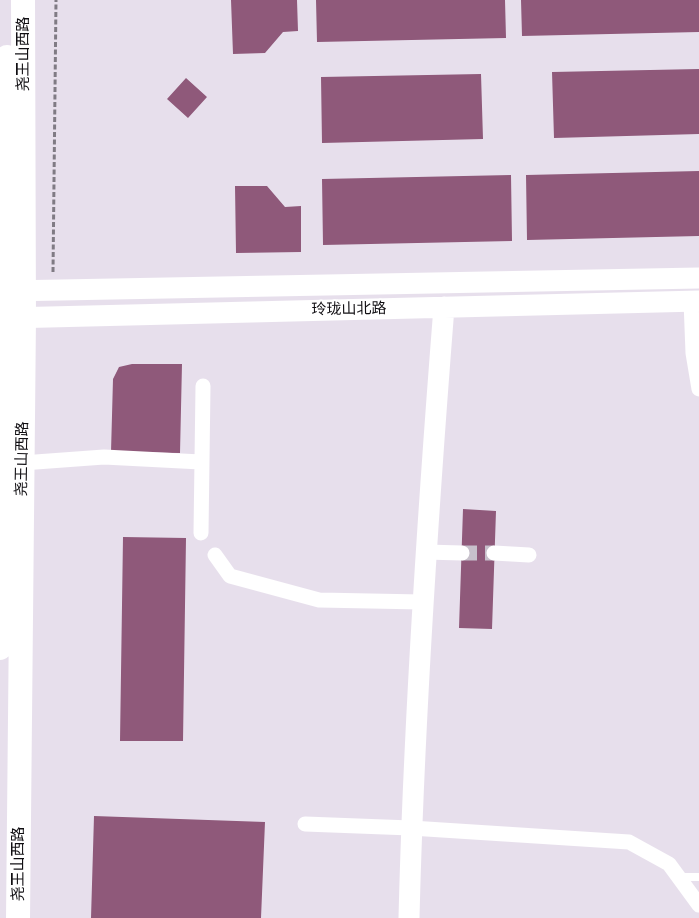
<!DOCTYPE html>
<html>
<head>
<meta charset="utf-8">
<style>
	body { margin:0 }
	canvas { display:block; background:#e7dfec }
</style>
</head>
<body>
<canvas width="699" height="918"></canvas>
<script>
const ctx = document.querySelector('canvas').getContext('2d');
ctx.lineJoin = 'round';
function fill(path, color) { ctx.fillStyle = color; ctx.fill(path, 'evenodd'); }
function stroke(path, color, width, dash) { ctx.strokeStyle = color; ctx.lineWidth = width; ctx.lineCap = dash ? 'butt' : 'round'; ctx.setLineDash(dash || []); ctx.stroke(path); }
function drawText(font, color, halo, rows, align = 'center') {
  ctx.font = font + ' "Public Sans","Noto Sans SC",sans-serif'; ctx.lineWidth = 4; ctx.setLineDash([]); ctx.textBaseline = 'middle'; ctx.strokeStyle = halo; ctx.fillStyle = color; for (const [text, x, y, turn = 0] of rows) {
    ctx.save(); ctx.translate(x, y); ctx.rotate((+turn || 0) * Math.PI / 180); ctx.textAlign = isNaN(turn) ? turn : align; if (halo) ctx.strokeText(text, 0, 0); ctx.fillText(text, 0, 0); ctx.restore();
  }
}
fill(new Path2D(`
	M231,0H297L298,31L283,32L265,53L233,54Z
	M316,0H505L506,38L317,42Z
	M521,0H699V32L522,36Z
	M699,69V134L554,138L552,72Z
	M481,74L483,139L322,143L321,77Z
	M186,78L207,97L188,118L167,99Z
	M699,171V236L527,240L526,175Z
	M511,175L512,241L323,245L322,179Z
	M235,186H267L285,207L301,206V252L236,253Z
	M132,364H182L180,453L111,452L113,379L119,367Z
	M463,509L496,511L492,629L459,628Z
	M123,537L186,538L183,741H120Z
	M94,816L265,822L261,918H91Z`), '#8f597a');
stroke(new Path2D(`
	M462,553H494`), '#c7c0cb', 15, [15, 8]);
stroke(new Path2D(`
	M53,272L56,0`), '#807b84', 3, [5, 2.5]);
stroke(new Path2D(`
	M678,877H699`), '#fff', 8);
stroke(new Path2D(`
	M691,301L693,353L699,389
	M22,463L104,457L201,462
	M201,533L203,386
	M425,552L462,553
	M494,553L529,555
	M215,555L230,576L319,600L422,602
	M305,824L411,828L629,842L669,864L699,905`), '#fff', 15);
stroke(new Path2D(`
	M7,291L699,278
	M8,318L699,301
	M409,918C414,714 428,510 444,307`), '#fff', 21);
stroke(new Path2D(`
	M0,648L7,57
	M18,918L24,317L23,0`), '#fff', 24);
drawText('15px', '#100e12', '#fff', [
	["尧王山西路",23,54,-90],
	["玲珑山北路",349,309,-1],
	["尧王山西路",22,459,-89],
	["尧王山西路",18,864,-90]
]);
</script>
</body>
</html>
